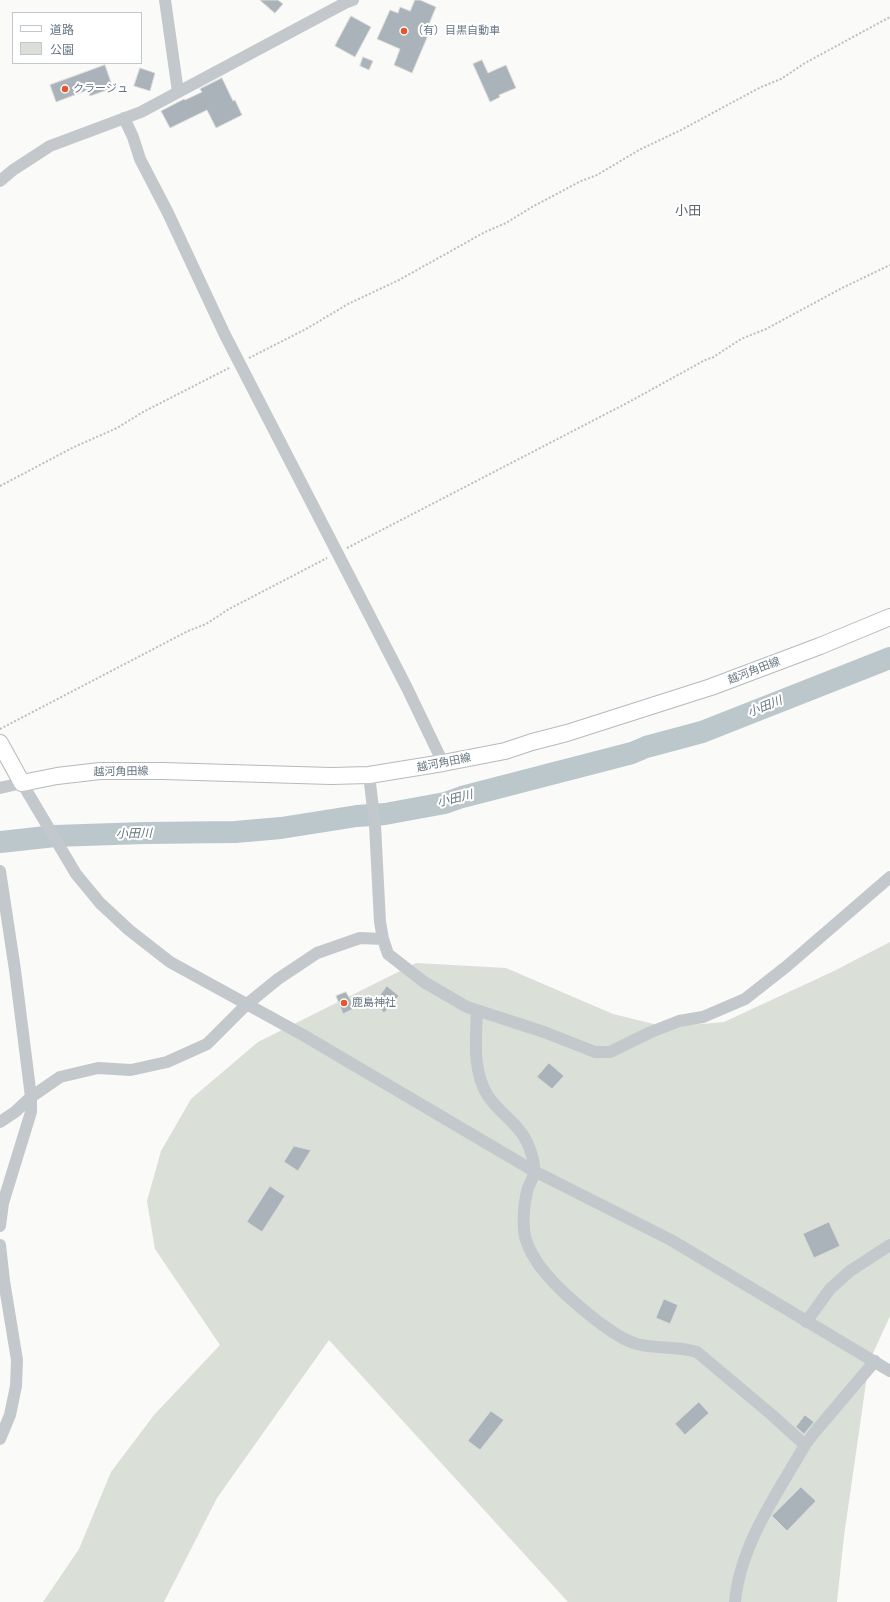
<!DOCTYPE html>
<html>
<head>
<meta charset="utf-8">
<style>
	body { margin:0 }
	#map { position:relative; width:890px; height:1602px; overflow:hidden; background:#fafaf8; font-family:Helvetica,"Noto Sans JP",sans-serif }
	canvas { display:block }
	.legend { position:absolute; left:12px; top:12px; width:130px; height:52px; box-sizing:border-box; background:#fff; border:1px solid #c1c8cd; margin:0; padding:5px 7px; list-style:none; font-size:12px; color:#657683 }
	.legend li { display:flex; align-items:center; gap:8px; height:20px }
	.legend b { width:20px; border:1px solid #c1c8cd }
</style>
</head>
<body>
<div id="map">
<canvas width="890" height="1602"></canvas>
<ul class="legend">
<li><b style="height:5px;background:#fff"></b>道路</li>
<li><b style="height:11px;background:#dadfd7"></b>公園</li>
</ul>
</div>
<script>
const ctx = document.querySelector('canvas').getContext('2d');
ctx.lineJoin = 'round';
function fill(path, color) { ctx.fillStyle = color; ctx.fill(path, 'evenodd'); }
function stroke(path, color, width, dash) { ctx.strokeStyle = color; ctx.lineWidth = width; ctx.lineCap = dash ? 'butt' : 'round'; ctx.setLineDash(dash || []); ctx.stroke(path); }
function drawText(font, color, halo, rows, align = 'center') {
  ctx.font = font + ' Helvetica,"Noto Sans JP",sans-serif'; ctx.lineWidth = 4; ctx.setLineDash([]); ctx.textBaseline = 'middle'; ctx.strokeStyle = halo; ctx.fillStyle = color; for (const [text, x, y, turn = 0] of rows) {
    ctx.save(); ctx.translate(x, y); ctx.rotate((+turn || 0) * Math.PI / 180); ctx.textAlign = isNaN(turn) ? turn : align; if (halo) ctx.strokeText(text, 0, 0); ctx.fillText(text, 0, 0); ctx.restore();
  }
}
fill(new Path2D(`
	M890,942V1316L869,1362L844,1536L837,1602H568L329,1340L217,1498L164,1602H43L79,1549L111,1472L154,1415L220,1345L155,1249L147,1201L161,1151L191,1099L258,1042L416,963L506,968L613,1014L666,1027L724,1022L834,971Z`), '#dadfd7');
stroke(new Path2D(`
	M0,842L55,836L144,833L235,832L281,828L357,816L385,814L445,803L462,797L632,753L646,747L702,732L890,658`), '#bbc7cb', 22);
const building = new Path2D(`
	M260,0H278L283,4L275,13Z
	M415,0H420L436,7L429,24L432,26L412,73L394,65L400,49L377,39L390,10L398,13L400,7L410,11Z
	M351,16L371,27L355,57L335,46Z
	M363,57L373,61L369,70L360,66Z
	M482,60L488,73L506,65L516,88L499,95L500,97L490,102L473,64Z
	M105,65L113,88L90,96L88,90L56,102L50,85Z
	M140,68L155,73L150,91L134,86Z
	M222,78L233,101L235,100L242,115L216,128L207,110L170,128L161,111L184,99L185,100L202,92L200,89Z
	M387,986L399,996L384,1013L375,1002Z
	M346,992L355,1008L343,1014L336,996Z
	M549,1063L564,1076L552,1089L537,1077Z
	M294,1146L311,1150L298,1171L284,1162Z
	M270,1186L285,1196L262,1232L247,1222Z
	M829,1222L840,1246L814,1258L803,1234Z
	M664,1299L678,1305L670,1324L656,1318Z
	M699,1402L709,1413L685,1435L675,1424Z
	M491,1411L504,1420L480,1450L468,1441Z
	M805,1415L814,1422L804,1434L796,1427Z
	M801,1487L816,1501L787,1531L772,1516Z`);
fill(building, '#aab3b9');
stroke(building, '#dcdcda', 1);
const major = new Path2D(`
	M0,743L22,783L57,776L100,771H163L331,776L369,775L443,763L505,751L532,742L567,733L711,687L820,646L890,617`);
stroke(major, '#b5babe', 18);
stroke(new Path2D(`
	M249,358L306,329L348,304L399,280L485,232L506,223L532,207L581,181L597,175L639,150L681,130L761,87L781,79L805,63L890,17
	M0,486L74,447L117,428L143,412L229,368
	M347,548L627,403L707,359L712,358L741,339L766,329L842,288L890,265
	M0,729L188,631L206,624L229,609L327,558`), '#bbbfc2', 2, [2, 2]);
stroke(new Path2D(`
	M165,0L178,92
	M124,118L133,137L140,159L168,213L225,335L407,688L443,763
	M0,181L13,170L50,146L141,112L345,3L353,0
	M369,775L375,825L380,922L383,939L388,954L424,982L467,1007L544,1032L595,1052H610L651,1032L679,1021L703,1017L745,999L787,966L890,877
	M0,788L22,783L76,874L100,903L129,930L170,962L303,1035L534,1171L671,1240L890,1371
	M477,1010C476,1038 472,1071 488,1096C499,1113 518,1123 527,1142C530,1149 535,1163 534,1171C534,1177 530,1183 528,1188C524,1202 523,1216 524,1230C525,1245 537,1264 547,1275C564,1295 613,1338 637,1344C656,1349 677,1346 697,1352L772,1415L805,1445
	M0,1122L15,1112L31,1097L60,1077L98,1068L131,1070L167,1062L207,1044L246,1005L278,979L317,953L360,938L383,939
	M0,1226L3,1203L31,1112V1097L15,970L0,871
	M0,1245L4,1281L17,1360L16,1386L10,1415L0,1439
	M806,1322L830,1289L850,1271L890,1245
	M735,1602C740,1545 777,1494 805,1445L814,1433L875,1361`), '#c3c8cc', 12);
stroke(major, '#fff', 16);
for (const [x, y, r, color] of [
	[404,31,4,"#e4572e"],
	[65,89,4,"#e4572e"],
	[344,1003,4,"#e4572e"]
]) { const dot = new Path2D(); dot.arc(x, y, r, 0, 2 * Math.PI); ctx.fillStyle = color; ctx.fill(dot); stroke(dot, '#fff', 1.5); }
drawText('11px', '#657683', '#fff', [
	["（有）目黒自動車",412,31],
	["クラージュ",73,89],
	["鹿島神社",352,1003]
], 'left');
drawText('11px', '#657683', '#fff', [
	["越河角田線",754,671,-21],
	["越河角田線",444,763,-11],
	["越河角田線",121,772,-1]
]);
drawText('italic 12px', '#60757c', '#fff', [
	["小田川",765,707,-22],
	["小田川",455,799,-14],
	["小田川",134,834,-1]
]);
drawText('13px', '#57646e', '#fff', [
	["小田",688,211]
]);
</script>
</body>
</html>
